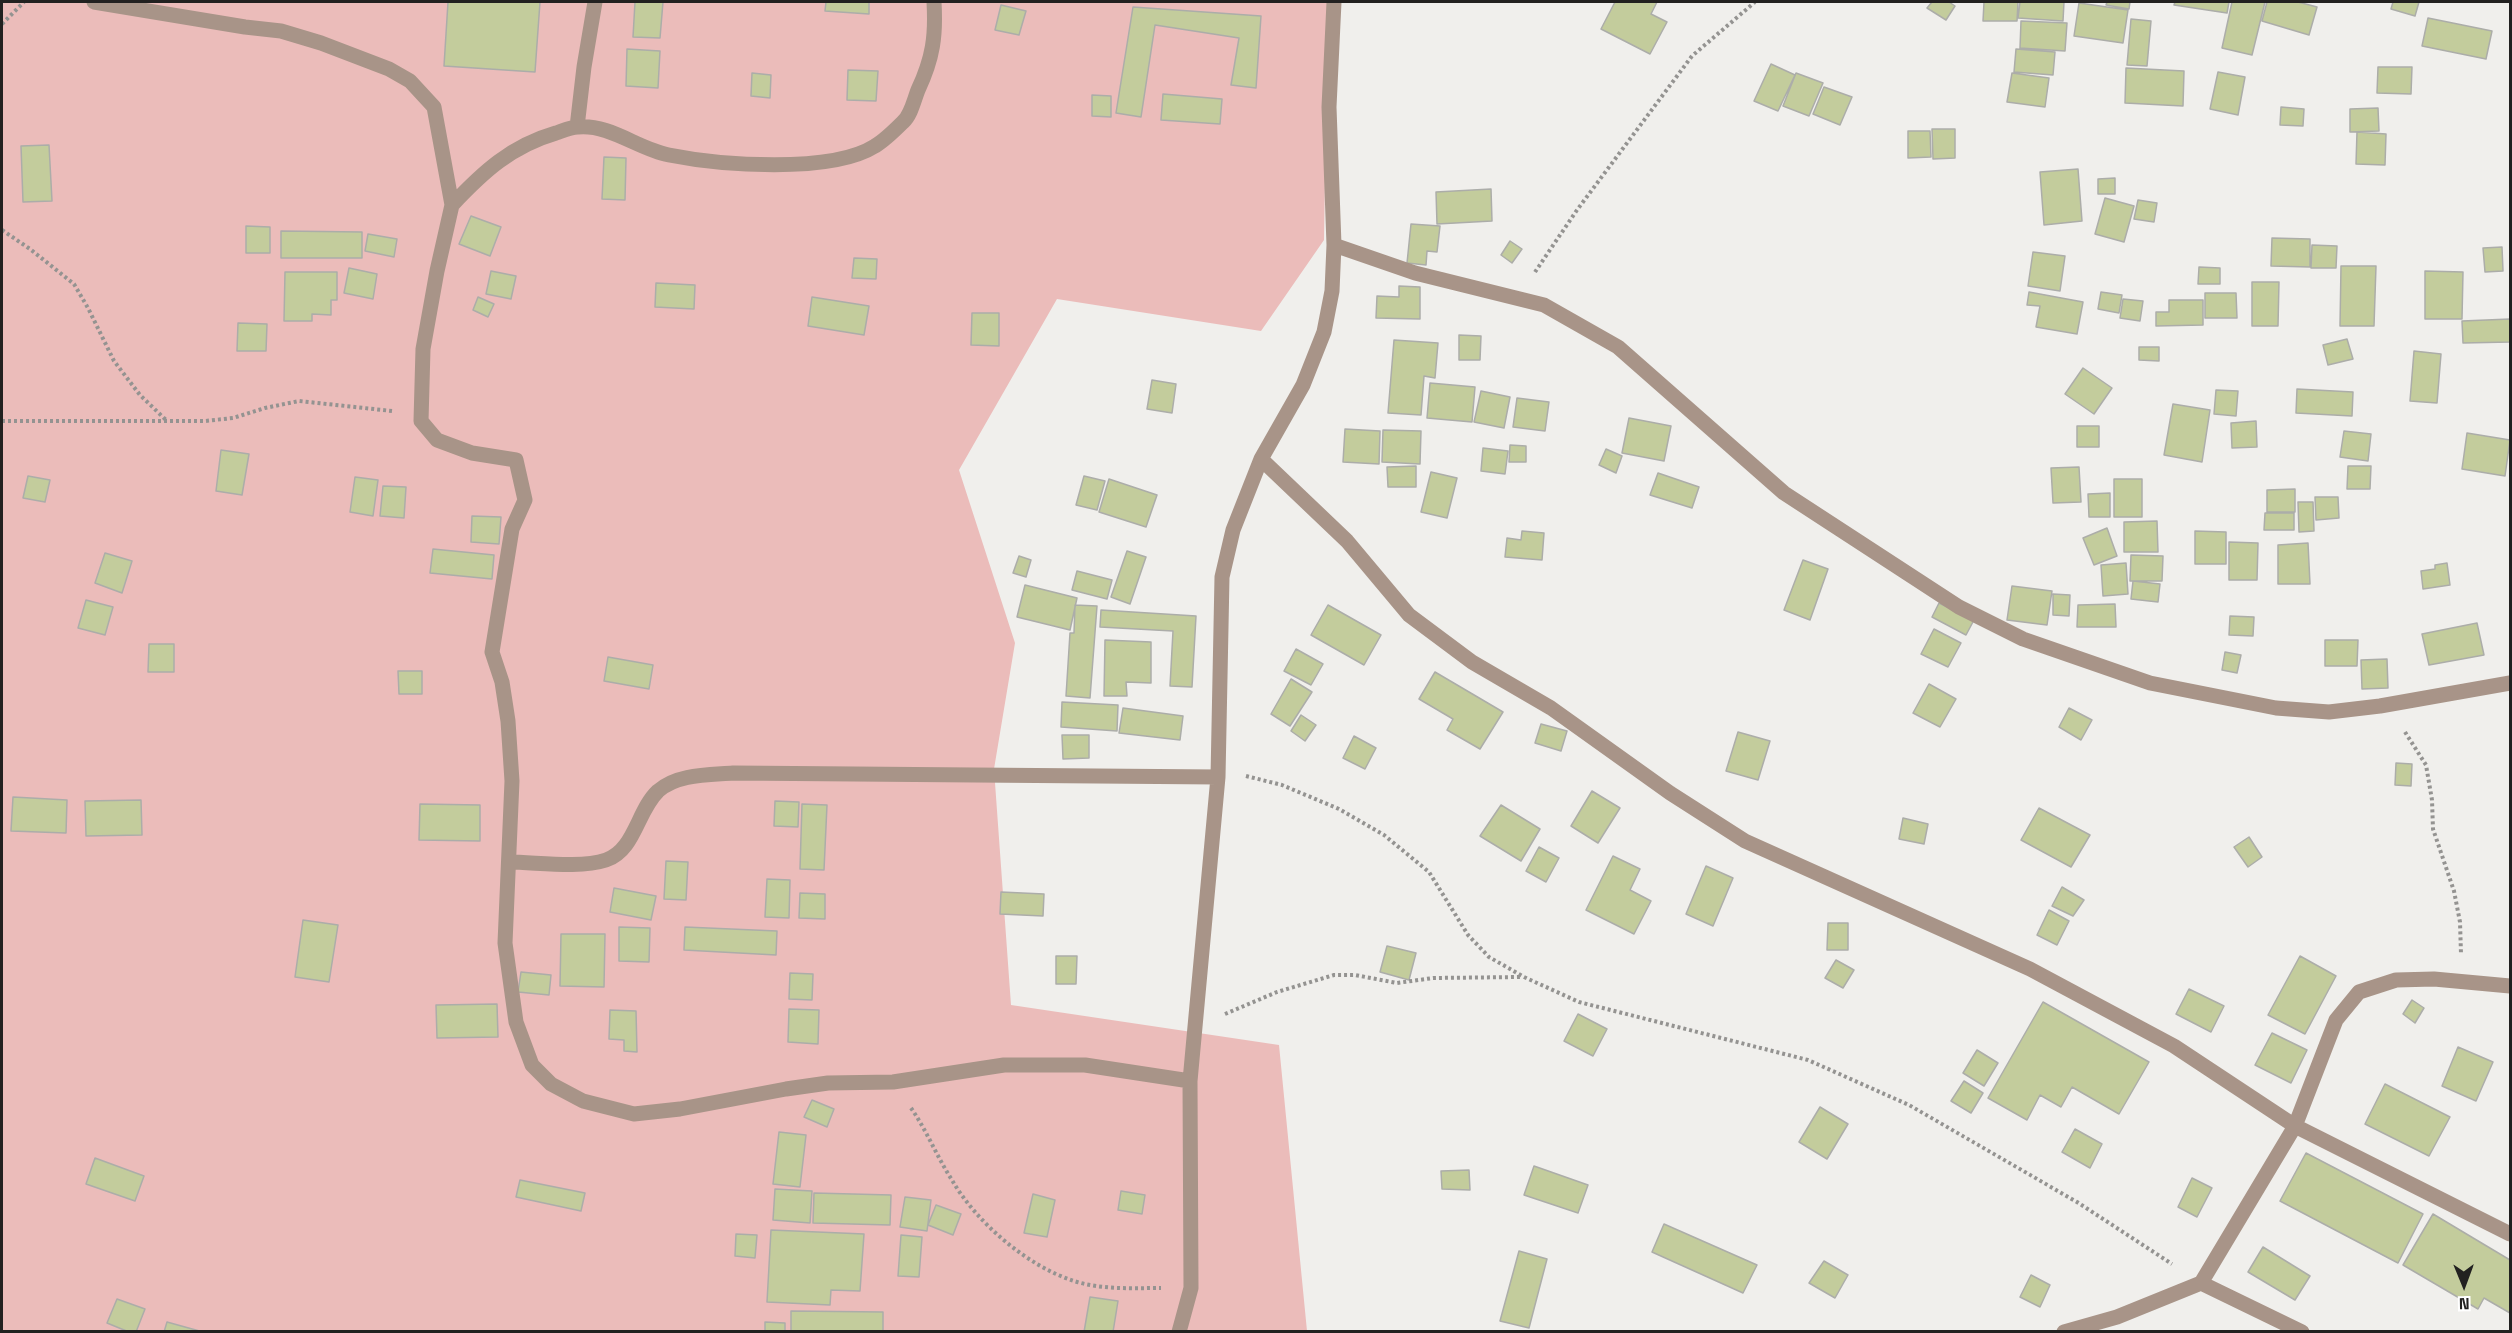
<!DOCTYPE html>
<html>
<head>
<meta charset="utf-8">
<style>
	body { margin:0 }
	#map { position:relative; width:2512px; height:1333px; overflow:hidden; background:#f0efec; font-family:"Space Grotesk",sans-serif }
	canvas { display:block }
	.frame { position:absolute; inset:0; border:3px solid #222120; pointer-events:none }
	.north { position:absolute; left:2434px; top:1255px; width:60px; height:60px; -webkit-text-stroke:4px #fff; paint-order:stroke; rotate:179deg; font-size:16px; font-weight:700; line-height:24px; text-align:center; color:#222120 }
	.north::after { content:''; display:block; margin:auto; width:21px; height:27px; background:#222120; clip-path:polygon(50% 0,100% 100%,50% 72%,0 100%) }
</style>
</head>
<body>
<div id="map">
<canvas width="2512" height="1333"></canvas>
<div class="frame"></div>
<div class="north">N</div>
</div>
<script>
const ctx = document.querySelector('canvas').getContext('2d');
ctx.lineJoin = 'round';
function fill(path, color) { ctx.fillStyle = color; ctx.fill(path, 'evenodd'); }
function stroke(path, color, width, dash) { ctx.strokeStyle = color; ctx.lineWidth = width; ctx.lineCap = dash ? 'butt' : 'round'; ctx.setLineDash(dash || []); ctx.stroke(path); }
fill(new Path2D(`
	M2,2H1333L1326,118L1324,240L1261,331L1057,299L959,470L1015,643L994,769L1011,1005L1279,1045L1307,1331L2,1332Z`), '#ebbcba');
const building = new Path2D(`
	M448,2H540L535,72L444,66Z
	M635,2H663L660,38L633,37Z
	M826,2H869V14L825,11Z
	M1615,2H1657L1651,14L1667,22L1650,54L1601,29Z
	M1932,2H1949L1955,6L1946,20L1927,8Z
	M1984,2H2018L2017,21H1983Z
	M2020,2H2064L2063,21L2018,18Z
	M2107,2H2130L2129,9L2106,5Z
	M2175,2H2229L2227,13L2174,5Z
	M2232,2H2265L2252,55L2222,48Z
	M2267,2H2298L2317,7L2309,35L2262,21Z
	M2393,2H2419L2415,16L2391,9Z
	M2079,3L2128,10L2123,43L2074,36Z
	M1001,5L1026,11L1019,35L995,30Z
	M1133,7L1261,16L1256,88L1231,85L1239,38L1155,25L1141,117L1116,113Z
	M2428,18L2492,31L2486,59L2422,46Z
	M2131,19L2151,21L2147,66L2127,65Z
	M2021,21L2067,23L2065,51L2020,48Z
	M627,49L660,51L658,88L626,86Z
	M2016,49L2055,52L2053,75L2014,72Z
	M1771,64L1795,75L1778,111L1754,101Z
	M2378,67H2412L2411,94L2377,93Z
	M2126,68L2184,71L2183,106L2125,103Z
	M848,70L878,71L876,101L847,100Z
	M2218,72L2245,77L2238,115L2210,109Z
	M752,73L771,75L770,98L751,96Z
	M1796,73L1823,83L1809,116L1783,106Z
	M2012,73L2049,78L2045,107L2007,102Z
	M1824,87L1852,97L1840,125L1813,114Z
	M1163,94L1222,99L1220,124L1161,120Z
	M1092,95L1111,96V117L1092,116Z
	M2281,107L2304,109L2303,126L2280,125Z
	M2378,108L2379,131L2350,132V109Z
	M1932,129H1955V158L1933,159Z
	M1908,131H1930L1931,157L1908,158Z
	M2357,132L2386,134L2385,165L2356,164Z
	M49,145L52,201L23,202L21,146Z
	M604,157L626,158L625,200L602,199Z
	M2078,169L2082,221L2044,225L2040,172Z
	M2115,178V194H2098V179Z
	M1491,189L1492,221L1437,224L1436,192Z
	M2105,198L2134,206L2124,242L2095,234Z
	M2138,200L2157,203L2154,222L2134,219Z
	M471,216L501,227L490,256L459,244Z
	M1411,224L1440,226L1437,252L1427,251L1426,265L1407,263Z
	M246,226L270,227V253H246Z
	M281,231L362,232V258H281Z
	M368,234L397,239L394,257L365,251Z
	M2272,238L2310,239V267L2271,266Z
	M1510,241L1522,249L1512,263L1501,255Z
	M2312,245L2337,246L2336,268H2311Z
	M2502,247L2503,271L2485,272L2483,248Z
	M2033,252L2065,256L2060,291L2028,286Z
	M854,258L877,259L876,279L852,278Z
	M2341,266H2376L2374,326H2340Z
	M2199,267L2220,268V284H2198Z
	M349,268L377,274L373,299L344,293Z
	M491,271L516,276L511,299L486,294Z
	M2425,271L2463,272L2462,319H2425Z
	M285,272H337V300H331V315L312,314V321H284Z
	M2252,282H2279L2278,326H2252Z
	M656,283L695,285L694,309L655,307Z
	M1399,286L1420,287V319L1376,318L1377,296L1399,297Z
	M2029,292L2083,302L2077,334L2036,327L2040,306L2027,305Z
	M2101,292L2122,295L2119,313L2098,309Z
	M2205,293H2236L2237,318H2205Z
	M478,297L494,304L488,317L473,310Z
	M812,297L869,306L864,335L808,326Z
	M2123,299L2143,301L2140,321L2120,318Z
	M2169,300H2203V325L2156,326V312H2169Z
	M972,313H999V346L971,345Z
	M2510,319V342L2463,343L2462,321Z
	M238,323L267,324L266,351H237Z
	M1459,335L1481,336L1480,360H1459Z
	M2347,339L2353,359L2328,365L2323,345Z
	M1394,340L1438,343L1435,378L1424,376L1421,415L1388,413Z
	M2139,347H2159V361L2139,360Z
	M2414,351L2441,354L2437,403L2410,401Z
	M2083,368L2112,388L2094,414L2065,394Z
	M1152,380L1176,384L1172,413L1147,409Z
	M1430,383L1475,387L1472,422L1427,418Z
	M2297,389L2353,392L2352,416L2296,413Z
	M2216,390L2238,391L2236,416L2214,414Z
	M1481,391L1510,397L1504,428L1474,422Z
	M1517,398L1549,402L1545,431L1513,427Z
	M2173,404L2210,410L2202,462L2164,455Z
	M1629,418L1671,426L1664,461L1622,453Z
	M2256,421L2257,447L2232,448L2231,423Z
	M2077,426H2099V447H2077Z
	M1345,429L1380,431L1379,464L1343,462Z
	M1383,430L1421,431L1420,464L1382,462Z
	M2344,431L2371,434L2368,461L2340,457Z
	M2467,433L2510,440L2505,476L2462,469Z
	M1510,445L1526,446V462H1509Z
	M1483,448L1508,451L1505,474L1481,471Z
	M1606,449L1622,456L1616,473L1599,465Z
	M221,450L249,454L242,495L216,491Z
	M1416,466V487H1388L1387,467Z
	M2348,466H2371L2370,489H2347Z
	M2079,467L2081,502L2053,503L2051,468Z
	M1431,472L1457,478L1447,518L1421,512Z
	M1658,473L1699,487L1692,508L1650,495Z
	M28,476L50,480L45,502L23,498Z
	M1084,476L1105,481L1097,510L1076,505Z
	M355,477L378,480L373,516L350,512Z
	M1109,479L1157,495L1146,527L1099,512Z
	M2114,479H2142V517H2114Z
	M383,486L406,487L404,518L380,516Z
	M2295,489V512H2267V490Z
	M2110,493V517H2089L2088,494Z
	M2315,497H2338L2339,518L2316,520Z
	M2298,502H2313L2314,531L2299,532Z
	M2265,513H2294V530H2264Z
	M472,516L501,517L499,544L471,542Z
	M2157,521L2158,552H2124V522Z
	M2107,528L2117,556L2094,565L2083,538Z
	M1522,531L1544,533L1542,560L1505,557L1507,538L1521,540Z
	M2195,531L2226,532V564H2195Z
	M2229,542L2258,543L2257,580H2229Z
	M2308,543L2310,584H2278V545Z
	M433,549L494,555L492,579L430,573Z
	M1127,551L1146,557L1130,604L1111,597Z
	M105,553L132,561L122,593L95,583Z
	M2131,555L2163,556L2162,581H2130Z
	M1019,556L1031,560L1026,577L1013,573Z
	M1803,560L1828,569L1810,620L1784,610Z
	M2126,563L2128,594L2103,596L2101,565Z
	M2447,563L2450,585L2423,589L2421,571L2435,569V565Z
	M1077,571L1112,580L1107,599L1072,590Z
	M2133,581L2160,584L2158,602L2131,599Z
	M1025,585L1077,598L1070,630L1017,617Z
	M2012,586L2052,591L2047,625L2007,620Z
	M2053,594L2070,595L2069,616L2053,615Z
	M86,600L113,607L105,635L78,628Z
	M1939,603L1974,620L1966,635L1932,617Z
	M2115,604L2116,627H2077L2078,605Z
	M1075,605L1097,606L1090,698L1066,696L1070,633H1074Z
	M1328,605L1381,635L1364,665L1311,635Z
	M1101,610L1196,616L1192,687L1170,686L1173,631L1100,627Z
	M2230,616L2254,617L2253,636L2229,635Z
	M2477,623L2484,655L2429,665L2422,634Z
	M1934,629L1961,643L1948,667L1921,654Z
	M1105,640L1151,642V683L1126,682L1127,696H1104Z
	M2325,640H2358L2357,666H2325Z
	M149,644H174V672H148Z
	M1296,649L1323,664L1311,685L1284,671Z
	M2225,652L2241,655L2237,673L2222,670Z
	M608,657L653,665L649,689L604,681Z
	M2387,659L2388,688L2362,689L2361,660Z
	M398,671H422V694H399Z
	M1435,672L1503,712L1480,749L1447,730L1453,719L1419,699Z
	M1291,679L1312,692L1290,726L1271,714Z
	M1929,684L1956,699L1940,727L1913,713Z
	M1062,702L1118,705L1117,731L1061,727Z
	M1123,708L1183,716L1180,740L1119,733Z
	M2069,708L2092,720L2081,740L2059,727Z
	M1301,715L1316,725L1305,741L1291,731Z
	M1541,724L1567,731L1561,751L1535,743Z
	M1738,732L1770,741L1758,780L1726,771Z
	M1062,735H1089V758L1063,759Z
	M1354,736L1376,748L1365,769L1343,758Z
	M2396,763L2412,764L2411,786L2395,785Z
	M1592,791L1620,808L1598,843L1571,826Z
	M13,797L67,800L66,833L11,831Z
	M141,800L142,835L86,836L85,801Z
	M775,801L799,802L798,827L774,826Z
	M420,804L480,805V841L419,840Z
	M802,804L827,805L824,870L800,869Z
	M1501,805L1540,829L1521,861L1480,836Z
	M2039,808L2090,835L2071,867L2021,840Z
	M1903,818L1928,824L1924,844L1899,839Z
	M2249,837L2262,857L2248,867L2234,847Z
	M1539,847L1559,858L1546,882L1526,871Z
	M1613,856L1640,869L1630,890L1651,901L1634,934L1586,910Z
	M666,861L688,862L686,900L664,899Z
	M1706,866L1733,878L1713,926L1686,914Z
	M767,879L790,880L789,918L765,917Z
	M2062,887L2084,900L2073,916L2052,906Z
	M614,888L656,896L651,920L610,912Z
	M1001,892L1044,894L1043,916L1000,914Z
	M800,893L825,894V919L799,918Z
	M2049,910L2069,921L2057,945L2037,935Z
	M303,920L338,925L329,982L295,977Z
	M1828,923H1848V950H1827Z
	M619,927L650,928L649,962L619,961Z
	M685,927L777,931L776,955L684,950Z
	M561,934H605L604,987L560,986Z
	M1387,946L1416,953L1409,980L1380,972Z
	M1056,956H1077L1076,984H1056Z
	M2300,956L2336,976L2305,1034L2268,1015Z
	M1836,960L1854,970L1843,988L1825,978Z
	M521,972L551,975L549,995L518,992Z
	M790,973L813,974L812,1000L789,999Z
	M2189,989L2224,1006L2211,1032L2176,1014Z
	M2412,1000L2424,1008L2415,1023L2403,1014Z
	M2043,1002L2149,1062L2119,1114L2072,1087L2061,1107L2040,1095L2027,1120L1988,1098Z
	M497,1004L498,1037L437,1038L436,1005Z
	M789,1009L819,1010L818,1044L788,1042Z
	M610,1010L636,1011L637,1052L624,1051V1040L609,1039Z
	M1578,1014L1607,1029L1593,1056L1564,1041Z
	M2272,1033L2307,1050L2291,1083L2255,1065Z
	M2458,1047L2493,1062L2476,1101L2442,1086Z
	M1977,1050L1998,1063L1984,1086L1963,1073Z
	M1964,1081L1983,1093L1971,1113L1951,1101Z
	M2385,1084L2450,1117L2429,1156L2365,1124Z
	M812,1100L834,1109L827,1127L804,1117Z
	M1820,1107L1848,1124L1827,1159L1799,1142Z
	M2075,1129L2102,1144L2090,1168L2062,1152Z
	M779,1132L806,1135L800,1187L773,1184Z
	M2306,1153L2423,1214L2398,1263L2280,1201Z
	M95,1158L144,1176L135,1201L86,1184Z
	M1534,1166L1588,1185L1578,1213L1524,1195Z
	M1469,1170L1470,1190L1442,1189L1441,1171Z
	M2192,1178L2212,1188L2197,1217L2178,1207Z
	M520,1180L585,1193L581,1211L516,1197Z
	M775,1189L812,1191L810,1223L773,1220Z
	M1121,1191L1145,1195L1142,1214L1118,1210Z
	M814,1193L891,1195L890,1225L813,1223Z
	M1033,1194L1055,1200L1047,1237L1024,1233Z
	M905,1197L931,1200L927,1231L900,1227Z
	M936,1205L961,1214L953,1235L928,1225Z
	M2433,1214L2510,1260V1313L2484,1298L2478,1309L2403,1265Z
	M1664,1224L1757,1265L1743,1293L1652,1252Z
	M771,1230L864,1234L860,1291L831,1290L830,1305L767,1302Z
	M736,1234L757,1235L755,1258L735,1256Z
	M901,1235L922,1237L919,1277L898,1276Z
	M2263,1247L2310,1276L2295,1300L2248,1272Z
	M1519,1251L1547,1259L1529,1328L1500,1321Z
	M1824,1261L1848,1275L1835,1298L1809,1283Z
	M2031,1275L2050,1285L2040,1307L2020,1297Z
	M1090,1297L1118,1301L1113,1332H1084Z
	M117,1299L145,1309L136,1332H129L107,1323Z
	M791,1311L883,1312V1332H791Z
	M167,1322L203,1332H164Z
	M765,1322L785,1323V1332H765Z`);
fill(building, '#c3cc9c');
stroke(building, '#acada9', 1.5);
stroke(new Path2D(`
	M2,24L24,2
	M2,230L30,249L74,284L88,308L114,361L140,395L166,420
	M1535,272L1577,210L1692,56L1755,2
	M2,421H205L233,418L265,408L299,401L392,411
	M2405,732L2426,765L2432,800L2433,829L2454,891L2460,922L2461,954
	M1246,776L1282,785L1339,809L1384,835L1429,872L1468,935L1489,957L1524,977L1579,1002L1808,1060L1909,1105L2077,1202L2172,1264
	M1225,1014L1277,992L1334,975H1355L1397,983L1433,978L1522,977
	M911,1108C927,1131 937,1157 952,1180C976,1222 1027,1266 1074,1281C1102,1290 1131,1288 1161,1288`), '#949391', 4, [3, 3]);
stroke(new Path2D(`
	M94,2L245,27L281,31L321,43L389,69L410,81L434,107L452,205L437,271L423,349L421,421L437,440L472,453L516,460L525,500L512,529L492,652L502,682L508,721L512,781L505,943L516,1022L532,1065L551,1084L583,1101L634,1114L680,1109L786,1089L828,1083L893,1082L1004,1065H1085L1190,1081
	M577,127L584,67L595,2
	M452,205C483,172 511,146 556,133C562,131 571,127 578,127C610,124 638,149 669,155C719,165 831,174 875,146C885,140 895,130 903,122C911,115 914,100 918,90C933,58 936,36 934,2
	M1334,245L1415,273L1544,305L1618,347L1784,493L1959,607L2023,639L2150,683L2276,708L2329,712L2380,706L2510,683
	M1261,459L1347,541L1409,615L1472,662L1551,708L1670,793L1745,841L2030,969L2174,1046L2295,1126L2336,1020L2359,992L2396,980L2434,979L2510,986
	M509,862C536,862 579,869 606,860C635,850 637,811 658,791C677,774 708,775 733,773L1218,777
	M2201,1283L2295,1126L2510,1234
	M1179,1332L1191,1288L1190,1081L1218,777L1222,577L1233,530L1261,459L1303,385L1324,332L1332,291L1334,245L1329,107L1334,2
	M2064,1332L2117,1317L2201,1283L2302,1332`), '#a89488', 15);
</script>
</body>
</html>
